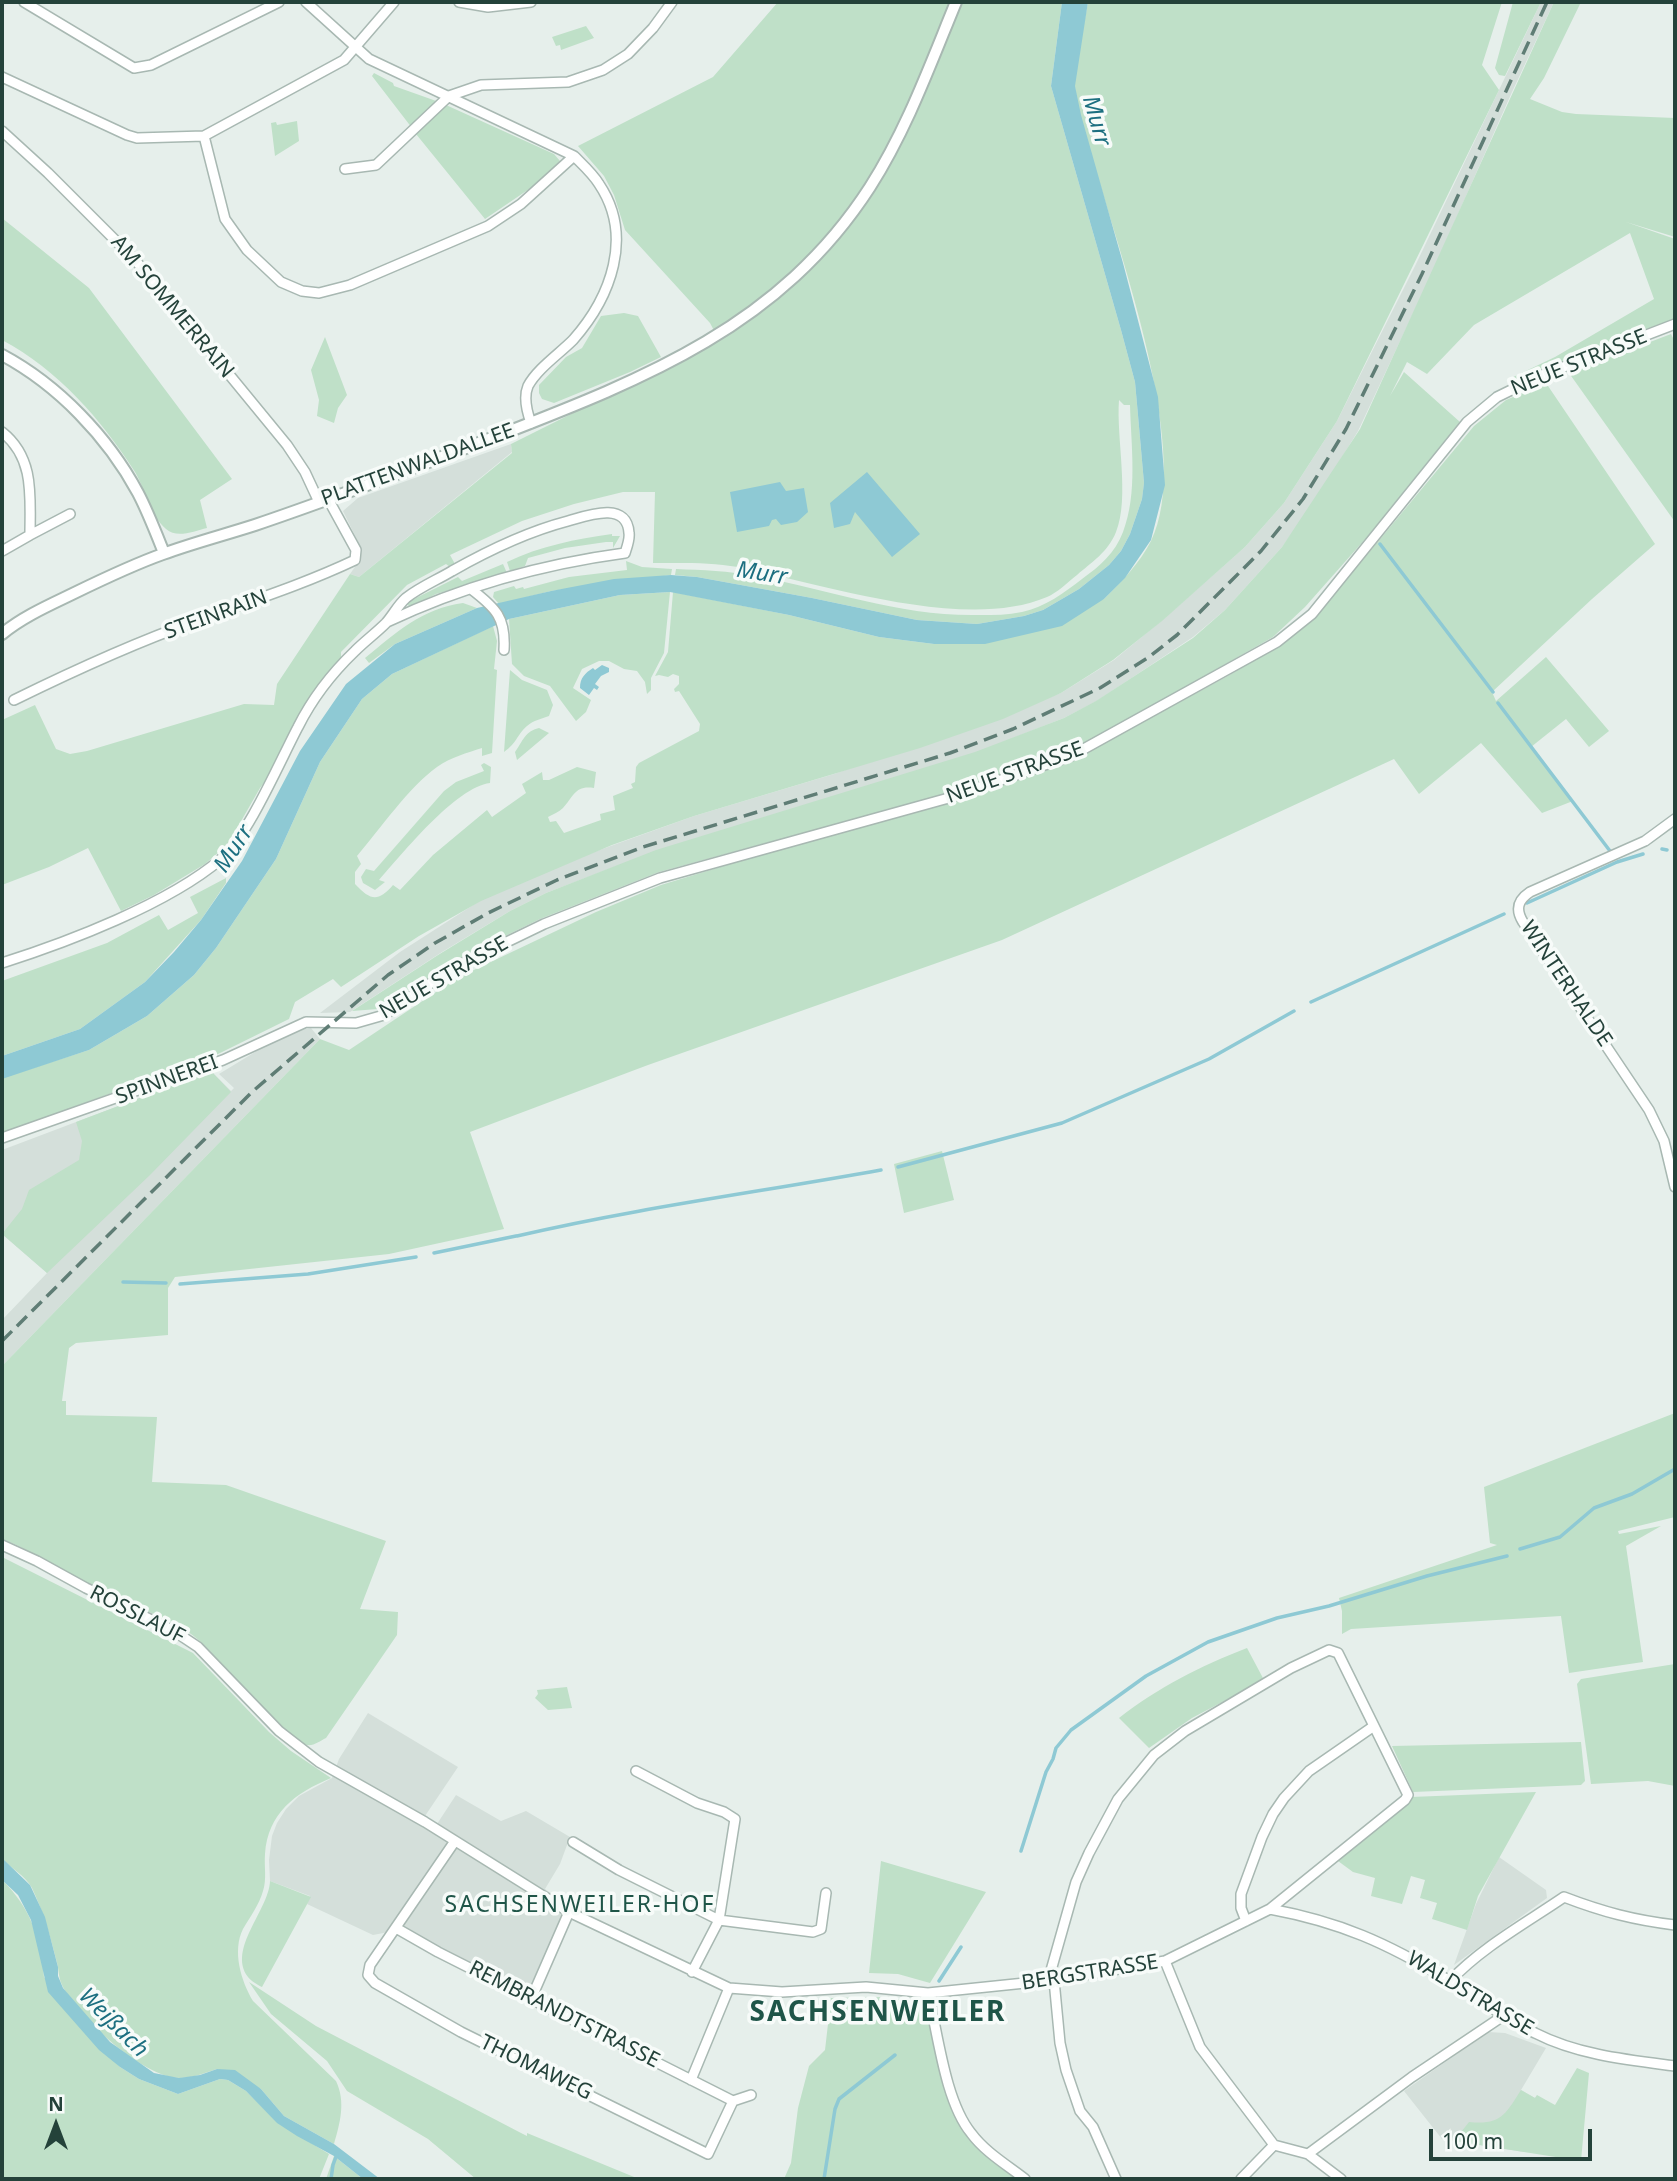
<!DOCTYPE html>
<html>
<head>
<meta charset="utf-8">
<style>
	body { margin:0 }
	#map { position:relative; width:1677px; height:2181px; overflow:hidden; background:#e6efeb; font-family:"Noto Sans",sans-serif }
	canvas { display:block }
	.frame { position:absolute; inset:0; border:4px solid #24423a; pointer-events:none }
	.north { position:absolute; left:21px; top:2090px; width:70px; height:70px; -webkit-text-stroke:5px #f7fbf9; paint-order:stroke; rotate:0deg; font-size:19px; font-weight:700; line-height:28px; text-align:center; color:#24423a }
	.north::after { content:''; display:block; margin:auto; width:24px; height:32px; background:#24423a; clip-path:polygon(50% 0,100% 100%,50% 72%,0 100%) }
	.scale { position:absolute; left:1429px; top:2129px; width:163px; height:32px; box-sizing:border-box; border:4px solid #24423a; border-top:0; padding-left:9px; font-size:21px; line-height:24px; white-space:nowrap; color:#24423a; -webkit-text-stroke:5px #f7fbf9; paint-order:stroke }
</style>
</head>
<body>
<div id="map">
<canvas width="1677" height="2181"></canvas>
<div class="frame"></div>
<div class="north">N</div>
<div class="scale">100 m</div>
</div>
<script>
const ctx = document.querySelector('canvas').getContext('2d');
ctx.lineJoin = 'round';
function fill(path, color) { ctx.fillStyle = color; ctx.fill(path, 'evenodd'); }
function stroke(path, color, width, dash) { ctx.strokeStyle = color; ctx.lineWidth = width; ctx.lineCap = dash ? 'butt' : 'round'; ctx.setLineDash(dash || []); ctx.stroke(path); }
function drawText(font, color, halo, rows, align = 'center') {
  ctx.font = font + ' "Noto Sans",sans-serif'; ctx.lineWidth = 7; ctx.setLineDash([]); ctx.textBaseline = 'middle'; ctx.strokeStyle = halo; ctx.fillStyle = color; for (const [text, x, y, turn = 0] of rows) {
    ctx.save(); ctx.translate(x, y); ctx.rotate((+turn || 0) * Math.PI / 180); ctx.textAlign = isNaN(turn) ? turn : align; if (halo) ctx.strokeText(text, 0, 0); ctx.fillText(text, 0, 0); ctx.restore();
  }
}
fill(new Path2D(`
	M1541,2H1554L1512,92L1432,273L1358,431L1314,503L1282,547L1225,610L1193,637L1097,701L1064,718L975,753L656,851L546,893L510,911L442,952L350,1012L320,1013L400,952L481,900L594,852L694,816L834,774L1061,693L1114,660L1161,621L1245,547L1284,503L1337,421L1416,264Z
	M511,444L512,452L359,577L350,574L359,561L361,548L343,511L358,498Z
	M311,1028L320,1039L2,1366V1320L47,1273L2,1234V1150L211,1071L231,1091L234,1088L219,1074L288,1032Z
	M368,1713L458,1767L425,1816L437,1824L456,1795L501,1821L526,1811L570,1837L560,1864L545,1889L567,1905L529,1992L437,1949L404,1929L373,1935L307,1904L310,1896L270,1881L269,1860L272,1836L277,1823L286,1809L299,1796L332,1778L339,1759Z
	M1499,1857L1546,1890L1547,1898L1454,1965L1476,1904Z
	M1488,2032L1505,2033L1546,2048L1521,2090L1535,2098L1537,2095L1524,2152L1442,2139L1404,2091Z`), '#d4dfda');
fill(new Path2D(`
	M778,2H1062L1051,86L1121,330L1135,382L1137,404L1144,483L1142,499L1130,534L1121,551L1109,565L1079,589L1043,610L1024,616L977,624L917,620L812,598L697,577L675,575L676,569C702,570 729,571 755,576C830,590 903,617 980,615C994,615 1008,615 1022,612C1045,607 1064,593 1082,579C1100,566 1115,553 1123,532C1138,493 1131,446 1130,405H1124L1119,400C1116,437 1130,498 1116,532C1108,552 1092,562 1077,575C1068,582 1057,593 1047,597C965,632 823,584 738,567C710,562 681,563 653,563L655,492H623L574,504L522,521L450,555L455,564L450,567L446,564L407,585L341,652V659L314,692L294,724L283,744L274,770L260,788L228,844L205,864L154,895L121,911L88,848L49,867L2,885V720L35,705L56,749L70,754L87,751L244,704L274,705L277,684L350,574L359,577L512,453L511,444L719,340L710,323L625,230L614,195L604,176L578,146L713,77Z
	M1088,2H1502L1482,65L1499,90L1337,421L1284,503L1245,547L1162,621L1113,660L1061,693L1003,719L920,748L694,816L612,845L481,901L419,936L341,987L333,979L295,1002L289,1019L216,1055L2,1133V1078L89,1050L147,1016L194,975L216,948L276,859L320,762L362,699L392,674L493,626L497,641L494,669L497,670L492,753L482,756V748C467,753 451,757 437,767C409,787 380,829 357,856L361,864L355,872V884C371,901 378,902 393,885L400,890L433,855L487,810L492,817L526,793L522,784L542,772L543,780H549L577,767L596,772L594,788C575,785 574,796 563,808C559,812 553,814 548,817L550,822L556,821L564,833L601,820L600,814L615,810L613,796L633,788L631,784L635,782L636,767L639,763L699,731L700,724L679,691L675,692L674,689L679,684V676L673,674L668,677L659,675L655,676L668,652L673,592L789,615L879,637L934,644L1104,599C1121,582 1140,563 1151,541C1192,459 1125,270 1100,184C1092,157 1075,113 1075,86C1075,63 1084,26 1088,2Z
	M1513,2H1541L1505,76L1499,75L1495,68Z
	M1554,2H1581L1544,78L1530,99L1562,112L1576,114L1675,118V237L1626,222L1675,239V319L1607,343L1511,383L1507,380L1555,357L1654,299L1630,233L1474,325L1427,374L1407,362L1390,396L1404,372L1460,422L1367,537L1305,607L1273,637L1071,752L939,796L659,872L540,919L464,956L378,1009L352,1011L438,955L510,911L546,893L656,850L975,752L1064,718L1096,701L1193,638L1225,610L1282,547L1360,429Z
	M586,26L594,38L561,50L560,45L556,46L552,37Z
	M374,73L393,83L394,86L439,102L412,128L372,76Z
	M446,105L554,154L560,161L538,183L485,219L416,134Z
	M297,121L299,141L275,156L271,123L276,122L277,125Z
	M2,218L89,288L232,479L200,500L207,528C194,531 177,539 166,529C149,514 146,491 135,472C101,419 58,370 2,340Z
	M624,313L638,316L661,357L630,372L554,403L542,399L539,393V385L566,357L582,348L601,316Z
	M1671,334L1675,342V522L1569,373Z
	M325,337L347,395L338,408L334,423L317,416L319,400L311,370Z
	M1546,383L1655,544L1592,599L1492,692L1496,701L1546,657L1609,731L1589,747L1566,719L1531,747L1573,801L1542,813L1481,743L1419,794L1394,759L1002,940L648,1065L470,1132L504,1229L389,1254L175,1277L168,1288V1335L76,1343L69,1348L62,1401H66V1415L157,1417L152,1482L226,1485L386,1541L360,1609L398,1612L397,1635L326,1738C320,1741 314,1746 307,1745C291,1741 221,1662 204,1645C178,1618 134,1608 100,1592C67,1576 37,1552 2,1539V1366L320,1039L349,1050L457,978L596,912L661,885L1073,760L1226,677L1282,644L1317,615L1474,426L1506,400Z
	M612,534V536H620L613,548V542H606L565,548L528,558L525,566L510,571L507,562C540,546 576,539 612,534Z
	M626,561L642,567L672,569L671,575L551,591L499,604L493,597L494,592L514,586L516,589L523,587L524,589L569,577L627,570Z
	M503,564L507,573L436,594L410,607L407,604L408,602L458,577L462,581Z
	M670,592L664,653L651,678V690L647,694L645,682L637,671L624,669L609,661H599L582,669L573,688L591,700L586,712L576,721L550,686L524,676L512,664L509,619L620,595Z
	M463,603L477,608L395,644L369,663L365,658C397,632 421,609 463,603Z
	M510,670L522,680L547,690L553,705L549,716C541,719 534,720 527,726C516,736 517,743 504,752Z
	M539,728L549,733L517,760L515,752C523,741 525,731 539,728Z
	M484,763L491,767L490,783C456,787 402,854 379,880L385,882L375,890L363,883L361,877L366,869L374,871L444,791L456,782L484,771L481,765Z
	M226,878V883L201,920L145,982L80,1029L2,1056V981L107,943L159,915L168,930L198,913L190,897Z
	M211,1071L231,1092L150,1175L47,1273L2,1234L22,1209L29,1190L79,1160L82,1141L76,1122Z
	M942,1151L954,1200L904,1213L894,1164Z
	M1675,1413V1517L1618,1531L1619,1534L1661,1526L1626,1546L1643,1662L1569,1673L1561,1616L1351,1629L1342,1634V1611L1339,1598L1497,1545L1490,1543L1484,1487Z
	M2,1557L193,1653L269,1732L291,1751L331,1778C295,1793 268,1813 265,1854C264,1867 267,1879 263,1891C259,1905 250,1917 243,1929C232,1951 241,1981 253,2001L336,2081C346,2102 340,2123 334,2144L284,2116L261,2089L217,2069C205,2073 193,2078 180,2078C145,2079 76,2016 62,1985C58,1976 59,1968 56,1959C50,1935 43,1911 32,1888C26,1876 10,1868 2,1858Z
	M1247,1648L1264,1680L1192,1718L1149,1748L1119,1718C1159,1687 1200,1666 1247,1648Z
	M1675,1664V1786L1648,1781L1591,1784L1577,1684L1581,1679Z
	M567,1687L572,1708L548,1710L535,1698L538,1694L537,1690Z
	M1581,1742L1585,1781L1581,1785L1413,1792L1392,1746Z
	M1536,1792L1478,1896L1467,1930L1432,1919L1437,1903L1420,1898L1425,1880L1411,1876L1402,1904L1371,1896L1375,1878L1353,1872L1338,1861L1411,1799V1797Z
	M881,1861L986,1892L930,1983L898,1974L869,1973Z
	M2,1880C30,1907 41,1938 44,1977L120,2067L139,2079L178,2094L220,2079L228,2080L246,2091L280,2124L329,2154L319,2179H2Z
	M270,1881L311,1897L262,1987C258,1985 251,1981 248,1977C227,1949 269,1910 270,1881Z
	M249,1982L316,2026L521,2133L527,2136V2133L639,2179H476L428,2139L347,2091L327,2061L271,2014Z
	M889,1997L913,2002L928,2015L945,2089L963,2131L973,2142L1017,2179H784L791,2163L798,2108L809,2066L825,2050L831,1998Z
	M1577,2068L1589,2073L1581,2161L1454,2141L1469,2122C1501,2125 1505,2115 1521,2090L1535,2098L1537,2095L1555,2105Z
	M334,2156L363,2179H326Z`), '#bfe0c8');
fill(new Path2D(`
	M1062,2H1088L1075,86L1081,115L1123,263L1158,397L1165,485L1151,540L1125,578L1104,599L1062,626L985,644H934L879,637L789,615L670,592L620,595L509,619L392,674L362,699L320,762L276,859L216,948L194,975L147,1016L89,1050L2,1079V1056L80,1029L145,982L174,952L201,920L242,861L300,751L346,684L395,644L477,608L551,591L614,579L671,575L697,577L812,598L917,620L977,624L1024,616L1043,610L1079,589L1109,565L1121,551L1130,534L1142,499L1144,483L1137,404L1135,382L1121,330L1051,86Z
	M867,472L920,534L892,557L855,512L850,524L834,528L830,503Z
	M780,482L786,491L804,488L808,512L797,522L781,525L776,519L772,520L769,526L737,532L730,492Z
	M602,665L609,668V672L601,676L595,684L599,687L597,690L594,688L589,695L580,688C580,678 585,673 593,668L595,670Z
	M2,1858L30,1885L45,1917L58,1967V1976L63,1988L110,2042L154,2073L179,2078L200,2075L217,2069L235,2070L261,2089L284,2116L334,2144L380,2179H363L334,2156L297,2136L277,2123L246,2091L228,2080L220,2079L178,2094L139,2079L120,2067L99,2050L48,1992L31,1920L18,1895L2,1880Z`), '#8ec9d4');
stroke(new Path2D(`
	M1380,544L1493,692
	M1498,703L1610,851
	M1662,849L1667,850
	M1527,903L1617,862L1643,854
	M1311,1002L1504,914
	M898,1167L1062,1123L1209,1059L1294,1011
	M517,1236C637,1208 760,1192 881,1170
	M434,1253L516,1236
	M123,1282L166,1283
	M180,1284L308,1274L416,1257
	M1520,1549L1560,1537L1594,1508L1632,1494L1675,1469
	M1021,1851L1046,1772L1053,1759L1056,1748L1071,1730L1146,1676L1208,1642L1277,1618L1329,1606L1427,1576L1507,1556
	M939,1981L961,1947
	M331,2179L333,2165L337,2154
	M824,2179L835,2109L839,2099L895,2055`), '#8ec9d4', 3.5);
const minor = new Path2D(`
	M24,2L134,68L151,65L279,2
	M306,2L369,59L574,156C583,165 593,174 599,184C634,236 611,297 573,340C559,354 537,369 528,386C523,398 527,412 531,423
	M459,2L488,7L531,2
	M2,77L127,135L137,138L204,136L344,60L394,2
	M2,131L48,173L136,261L287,445L305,472L319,502
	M204,136L225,219L247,250L281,282L302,291L319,293L350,285L488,226L521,204L574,156
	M345,169L376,165L449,96L481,85L568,82L603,70L628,54L653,28L672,2
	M2,432C35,458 30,497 30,535L2,551
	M30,535L70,514
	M471,589C496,608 506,618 504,650
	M14,700C73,671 134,643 196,621C251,601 302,585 355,560L356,550L328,499
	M1675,819L1645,841L1530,892C1518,900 1515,909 1523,922L1649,1110L1664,1141L1675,1187
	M2,963C68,942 168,904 221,859C248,836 280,761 298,727C312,699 332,673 355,651C365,641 376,633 386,623C393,615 398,605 406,598C420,587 437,580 452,571C489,550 526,532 568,521C586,516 627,500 629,533C630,539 627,547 625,553C543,564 461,587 387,622
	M2,1138L223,1060L306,1022L356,1023L384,1015L453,968L544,924L660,878L945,799L1071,756L1277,642L1312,614L1467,422L1497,397L1540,376L1675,324
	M2,1545L37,1561L86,1588L174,1631L198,1647L279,1731L319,1762L425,1822L569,1912L729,1988L782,1992L866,1987L928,1993L1054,1980L1165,1961L1270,1909L1405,1800L1408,1795L1374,1726L1309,1771L1284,1798L1273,1814L1262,1837L1241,1894V1908L1246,1921
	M636,1771L697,1803L724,1812L735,1819L719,1920L692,1972
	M455,1841L370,1965L368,1975L375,1983L461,2032L708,2154L733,2101
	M573,1842L619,1870L719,1920L813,1932L821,1929L826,1893
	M1270,1909C1340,1922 1387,1943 1448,1980C1477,1997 1504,2018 1535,2033C1578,2055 1628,2060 1675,2066
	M396,1928L438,1952L733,2101L751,2095
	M1165,1961L1200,2047L1274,2145
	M1054,1980L1060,2043L1066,2070L1080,2111L1093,2127L1116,2179
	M1048,1981L1076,1882L1089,1853L1118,1799L1154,1755L1185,1731L1291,1668L1329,1650L1338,1653L1374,1726
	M1450,1981C1482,1947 1526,1923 1564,1897C1603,1912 1634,1920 1675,1925
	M928,1993C938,2034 945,2101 971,2133C985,2152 1007,2165 1025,2179
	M531,1999L569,1912
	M691,2080L729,1988
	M1308,2154L1341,2179
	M1241,2179L1274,2145L1308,2154L1412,2077L1503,2016`);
const tertiary = new Path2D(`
	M2,355C58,385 108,437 138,493C148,512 156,533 164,553
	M2,634C20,619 43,608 64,598C97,582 129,566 163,554C193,543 224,535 255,525C335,498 413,468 492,438C641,380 779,328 870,187C907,129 930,65 956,2`);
stroke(minor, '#a8b8b2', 12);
stroke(tertiary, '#a8b8b2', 14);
stroke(minor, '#fff', 9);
stroke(tertiary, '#fff', 10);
stroke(new Path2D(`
	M2,1341L252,1092L388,975L435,943L488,913L557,880L643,847L950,753L1013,729L1100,688L1149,657L1177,635L1261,551L1303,499L1346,429L1422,274L1547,2`), '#5f7d75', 3.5, [14, 7]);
drawText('21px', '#24423a', '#f7fbf9', [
	["AM SOMMERRAIN",172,307,50],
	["NEUE STRASSE",1579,363,-22],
	["PLATTENWALDALLEE",418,465,-20],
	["STEINRAIN",216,615,-20],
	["NEUE STRASSE",1015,773,-20],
	["NEUE STRASSE",444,978,-30],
	["WINTERHALDE",1566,984,56],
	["SPINNEREI",167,1080,-20],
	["ROSSLAUF",137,1615,27],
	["BERGSTRASSE",1090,1973,-9],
	["WALDSTRASSE",1470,1994,31],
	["REMBRANDTSTRASSE",564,2015,27],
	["THOMAWEG",536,2068,26]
]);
drawText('italic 23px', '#1c6f80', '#f7fbf9', [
	["Murr",1096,121,74],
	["Murr",762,574,9],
	["Murr",234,849,-57],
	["Weißach",113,2023,45]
]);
ctx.letterSpacing = '2px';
drawText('23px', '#1f5548', '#f7fbf9', [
	["SACHSENWEILER-HOF",580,1905]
]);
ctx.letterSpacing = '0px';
ctx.letterSpacing = '2px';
drawText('bold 28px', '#1f5548', '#f7fbf9', [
	["SACHSENWEILER",878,2013]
]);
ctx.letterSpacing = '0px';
</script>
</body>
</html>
